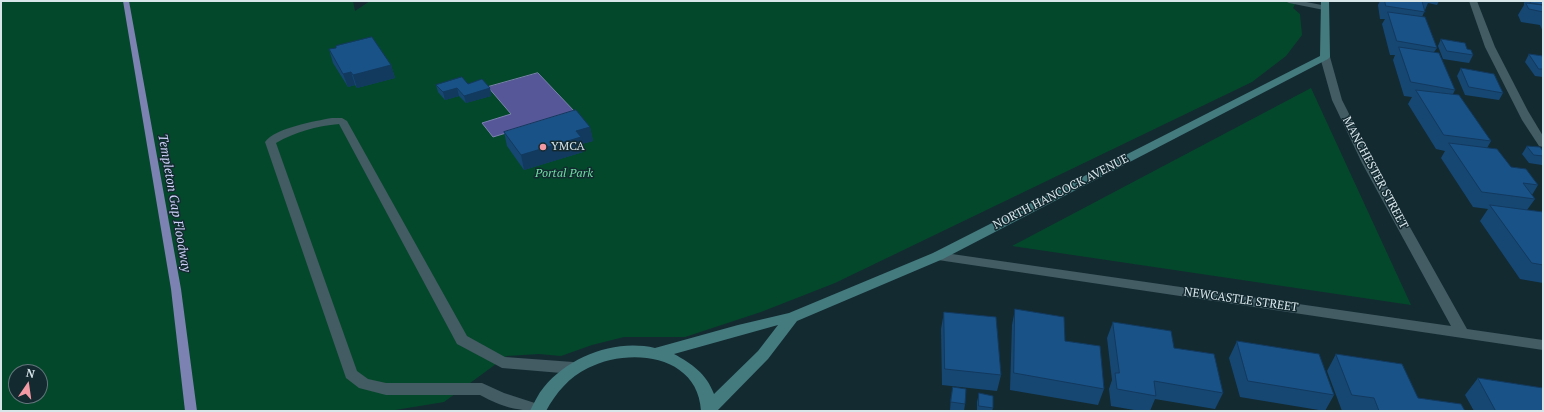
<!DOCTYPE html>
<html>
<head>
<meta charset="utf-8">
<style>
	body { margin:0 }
	#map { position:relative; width:1544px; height:412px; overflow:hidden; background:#132a31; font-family:"PT Serif",serif }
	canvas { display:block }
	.frame { position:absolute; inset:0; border:2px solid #d8e6ea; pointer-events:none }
	.north { position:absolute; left:8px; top:364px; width:40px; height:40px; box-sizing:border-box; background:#132a31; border:1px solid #62757b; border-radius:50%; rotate:13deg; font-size:11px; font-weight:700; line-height:16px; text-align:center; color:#d8e6ea }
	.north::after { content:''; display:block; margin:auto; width:14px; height:18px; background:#f49aa4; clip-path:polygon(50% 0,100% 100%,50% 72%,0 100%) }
</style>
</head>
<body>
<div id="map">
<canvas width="1544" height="412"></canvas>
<div class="frame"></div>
<div class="north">N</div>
</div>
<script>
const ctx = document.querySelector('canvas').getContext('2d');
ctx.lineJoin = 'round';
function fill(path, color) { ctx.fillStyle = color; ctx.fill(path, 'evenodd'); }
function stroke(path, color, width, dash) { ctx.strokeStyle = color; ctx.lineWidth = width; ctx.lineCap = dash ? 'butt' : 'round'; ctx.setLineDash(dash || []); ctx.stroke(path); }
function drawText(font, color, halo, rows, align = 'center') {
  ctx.font = font + ' "PT Serif",serif'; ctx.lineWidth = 3; ctx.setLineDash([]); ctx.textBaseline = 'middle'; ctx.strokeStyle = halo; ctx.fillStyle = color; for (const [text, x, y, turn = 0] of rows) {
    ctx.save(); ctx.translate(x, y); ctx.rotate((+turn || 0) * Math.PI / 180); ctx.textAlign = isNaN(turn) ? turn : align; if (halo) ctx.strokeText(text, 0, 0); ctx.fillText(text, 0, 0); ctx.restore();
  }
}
fill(new Path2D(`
	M1,1H353L355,11L370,1H1297L1293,8L1300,14L1302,35L1286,56L1252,82L835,283L761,312L685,337H624L592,345L561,356L539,354L507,356L444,402L389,411L349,410V411H1ZM16,372H40V396H16Z
	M1311,88L1411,305L1012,246Z`), '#04482b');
const water = new Path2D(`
	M538,73L575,112L493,137L482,123L511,114L488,87Z`);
fill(water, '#555798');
stroke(water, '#7c82b1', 1);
fill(new Path2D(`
	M123,1H129L181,289L197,411H185L171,289Z`), '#7c82b1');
fill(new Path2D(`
	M1285,1H1301L1327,6L1328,8L1324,10L1289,3Z
	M1469,1H1477L1495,47L1528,111L1543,136V147L1539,146L1522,120L1485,47Z
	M332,118H342L347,121L467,336L505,357L573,362L578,364L581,368L578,372L573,374L502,368L457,344L339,124C316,126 295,132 276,143L357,371L368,379L386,383H482L504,393L544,406L545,411C518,411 504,408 480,395H386L359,388L346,378L265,142C275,128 315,121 332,118Z`), '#435b63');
fill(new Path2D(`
	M1325,54L1330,57L1342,100L1374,163L1467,329L1543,340V350L938,260L933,259L932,256L933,253L938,252L1451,326L1362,163L1332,100L1320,57Z`), '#435b63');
fill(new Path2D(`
	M1321,1H1329L1330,57L1328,59L943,259L797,321L768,359L717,411H701C698,354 629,347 588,368C569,377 556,393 546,411H530C534,403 538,394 544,387C570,356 615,339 655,348L738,325L789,313L933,253L1320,56ZM778,325L758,351L714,394C706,373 692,364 674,354Z`), '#447b7e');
fill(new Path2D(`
	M1380,1H1439L1437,5L1428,3L1422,17L1437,48L1434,52L1455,90L1453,94L1491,141L1487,148L1511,167L1538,185L1532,195L1535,199L1527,210L1543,212V283L1520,279L1480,221L1488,209L1473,207L1441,158L1445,151L1436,149L1408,104L1412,97L1404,96L1393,60L1395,55H1390L1382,24L1385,19H1380L1378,5Z
	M1525,1H1543V32L1540,25L1521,22L1518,15L1524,5V3Z
	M1441,39L1467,49L1473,55L1469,63L1443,59L1438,46Z
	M329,49L391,65L395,78L357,88L355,85L348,87L333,63Z
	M1529,54L1543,56V77L1535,76L1525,62Z
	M1461,68L1503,93L1499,100L1465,95L1457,76Z
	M468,84L490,88L491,96L466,103L459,96L445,100L438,92L436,85Z
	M590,127L593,141L582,144L583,152L524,170L507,146L504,132Z
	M1527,146L1543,151V163L1542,165L1529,163L1522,154Z
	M1015,309L1065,341L1104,389L1098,405L1010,390L1012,325Z
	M944,312L1001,375L997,391L942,385L941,329Z
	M1113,322L1174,348L1223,393L1215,409L1155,399L1150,411H1140L1111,406L1109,389L1112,380L1107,338Z
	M1237,341L1334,395L1325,411L1240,397L1229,358Z
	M1336,354L1418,398L1465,411H1342L1327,371Z
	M1478,378L1543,411H1474L1465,395Z
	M953,387L965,404L964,411H950L951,396Z
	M979,393L993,408L992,411H977V402Z`), '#164773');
fill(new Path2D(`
	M391,65L395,78L357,88L353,75Z
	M351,72L355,85L348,87L343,74Z
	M457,88L459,96L445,100L443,92Z
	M490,88L491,96L466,103L464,96Z
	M590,127L593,141L582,144L583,152L524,170L521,155L576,131Z`), '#12395e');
const building = new Path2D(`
	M1385,1H1422L1425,12L1386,6Z
	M1530,1H1543V5L1531,3Z
	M1526,3L1543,5V12L1529,9Z
	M1388,12L1425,17L1437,48L1397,41Z
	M372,37L391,65L353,75L351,72L343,74L329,49L336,48V46Z
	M1441,39L1465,43L1467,49L1471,50L1473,55L1447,51Z
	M1399,47L1439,53L1455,90L1411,82Z
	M1529,54L1543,56V69H1539Z
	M1461,68L1494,74L1503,93L1469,87Z
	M462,77L468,84L482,79L490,88L464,96L457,88L443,92L436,85Z
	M1416,90L1459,95L1491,141L1444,135Z
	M576,110L590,127L576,131L581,137L521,155L504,132Z
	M1449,143L1497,149L1511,167L1526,169L1538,185L1523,183L1535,199L1482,192Z
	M1527,146L1540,147L1543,151V156L1534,155Z
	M1490,205L1543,212V265L1532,263Z
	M1015,309L1064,317L1065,341L1100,346L1104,389L1014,373Z
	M944,312L996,317L1001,375L945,369Z
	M1113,322L1171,331L1174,348L1214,354L1223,393L1154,381L1156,396L1117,389L1115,373H1119Z
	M1237,341L1319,354L1334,395L1248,381Z
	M1336,354L1402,364L1418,398L1461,404L1465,411H1379L1374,398L1352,395Z
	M1478,378L1543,388V411H1496Z
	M953,387L966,389L965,404L951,402Z
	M979,393L993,396V408L979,406Z`);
fill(building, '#195286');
stroke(building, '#12395e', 1);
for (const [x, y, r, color] of [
	[543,147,4,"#f49aa4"]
]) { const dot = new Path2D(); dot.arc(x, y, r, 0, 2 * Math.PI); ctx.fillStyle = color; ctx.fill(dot); stroke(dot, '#132a31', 1.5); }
drawText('12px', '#d8e6ea', '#132a31', [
	["YMCA",551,147]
], 'left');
drawText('12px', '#d8e6ea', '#132a31', [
	["MANCHESTER STREET",1375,173,62],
	["NORTH HANCOCK AVENUE",1061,192,-27],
	["NEWCASTLE STREET",1241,300,8]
]);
drawText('italic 12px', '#6ddb9f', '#132a31', [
	["Portal Park",564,174]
]);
drawText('italic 13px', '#cfd3f9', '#132a31', [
	["Templeton Gap Floodway",174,203,80]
]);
</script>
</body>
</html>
